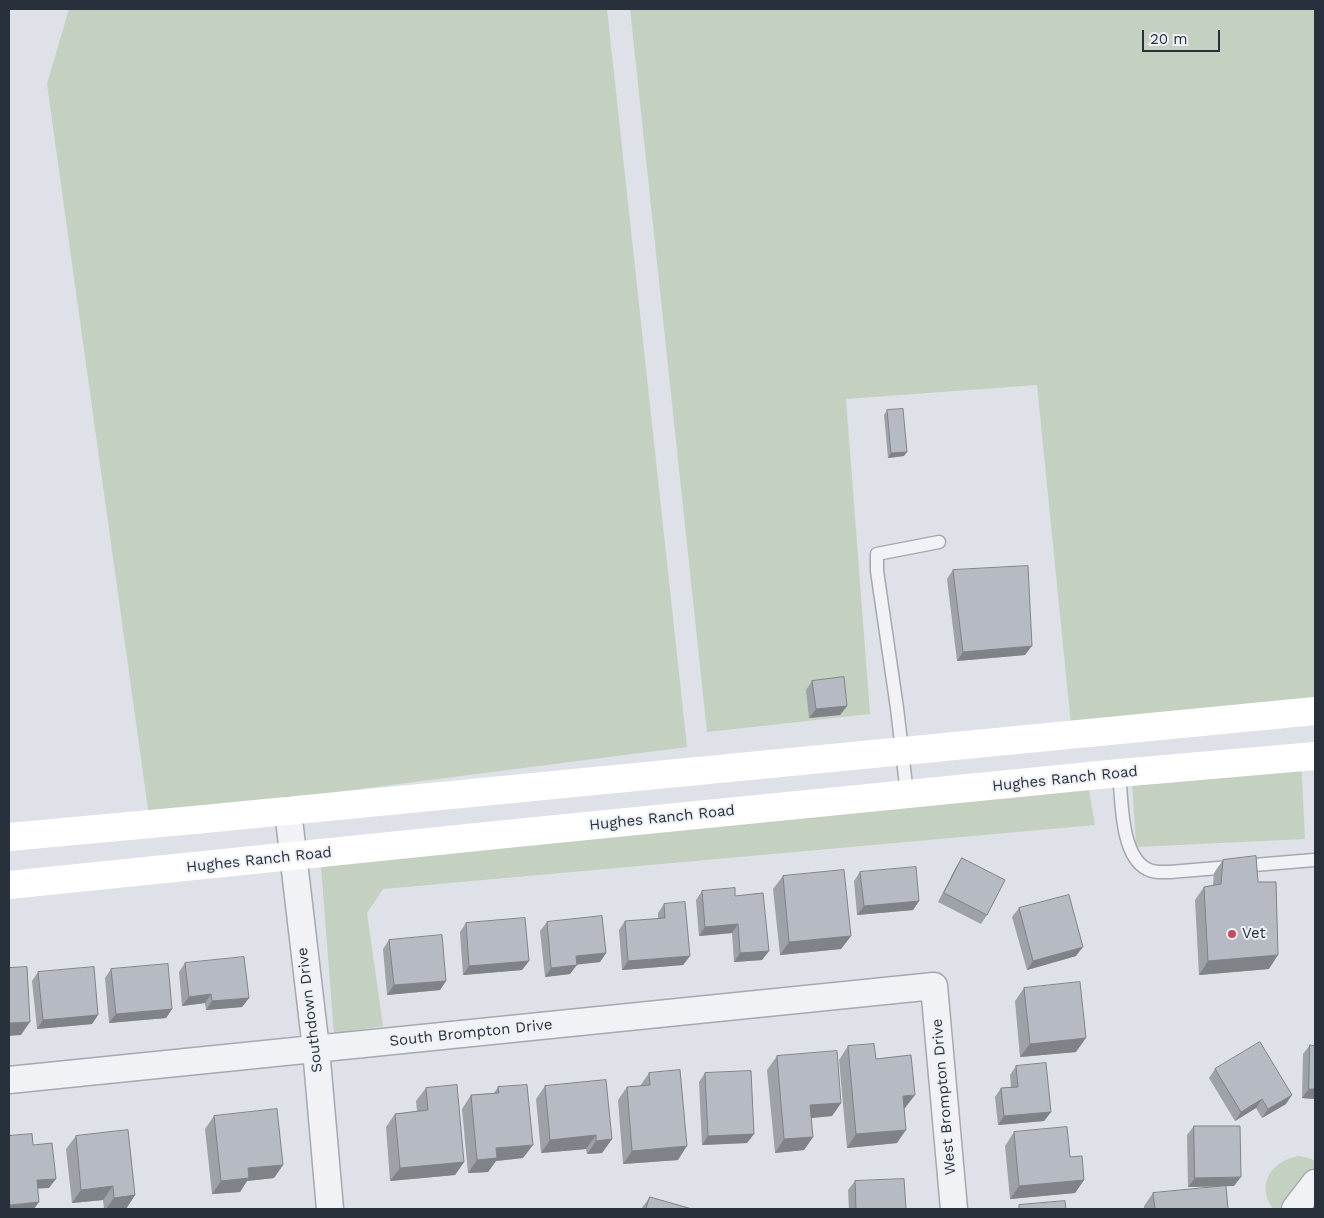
<!DOCTYPE html>
<html>
<head>
<meta charset="utf-8">
<style>
	body { margin:0 }
	#map { position:relative; width:1324px; height:1218px; overflow:hidden; background:#dee1e7; font-family:"Work Sans",sans-serif }
	canvas { display:block }
	.frame { position:absolute; inset:0; border:10px solid #28303c; pointer-events:none }
	.scale { position:absolute; left:1142px; top:30px; width:78px; height:22px; box-sizing:border-box; border:2px solid #28303c; border-top:0; padding-left:6px; font-size:15px; line-height:18px; white-space:nowrap; color:#28303c; -webkit-text-stroke:4px #edf0f4; paint-order:stroke }
</style>
</head>
<body>
<div id="map">
<canvas width="1324" height="1218"></canvas>
<div class="frame"></div>
<div class="scale">20 m</div>
</div>
<script>
const ctx = document.querySelector('canvas').getContext('2d');
ctx.lineJoin = 'round';
function fill(path, color) { ctx.fillStyle = color; ctx.fill(path, 'evenodd'); }
function stroke(path, color, width, dash) { ctx.strokeStyle = color; ctx.lineWidth = width; ctx.lineCap = dash ? 'butt' : 'round'; ctx.setLineDash(dash || []); ctx.stroke(path); }
function drawText(font, color, halo, rows, align = 'center') {
  ctx.font = font + ' "Work Sans",sans-serif'; ctx.lineWidth = 4; ctx.setLineDash([]); ctx.textBaseline = 'middle'; ctx.strokeStyle = halo; ctx.fillStyle = color; for (const [text, x, y, turn = 0] of rows) {
    ctx.save(); ctx.translate(x, y); ctx.rotate((+turn || 0) * Math.PI / 180); ctx.textAlign = isNaN(turn) ? turn : align; if (halo) ctx.strokeText(text, 0, 0); ctx.fillText(text, 0, 0); ctx.restore();
  }
}
fill(new Path2D(`
	M69,9H607L687,747L149,816L47,84Z
	M630,9H1315V703L1071,725L1037,385L846,399L870,714L707,732Z
	M1301,759L1305,839L1136,847L1132,781Z
	M1088,785L1095,825L383,889L367,913L383,1026L334,1034L320,854Z
	M1299,1156L1309,1158L1315,1161V1209H1273C1255,1184 1272,1160 1299,1156Z`), '#c4d0c0');
const lane = new Path2D(`
	M1119,773C1122,799 1120,855 1147,869C1154,873 1162,872 1170,872L1314,860
	M907,794L897,708L877,571V554L939,542`);
const street = new Path2D(`
	M288,811L316,1049L330,1209
	M9,1080L934,986L954,1209
	M1295,1209L1315,1183`);
stroke(lane, '#a4a8b0', 15);
stroke(street, '#a4a8b0', 29);
stroke(lane, '#f0f2f5', 12);
stroke(street, '#f0f2f5', 26);
stroke(new Path2D(`
	M9,837L194,820L1315,711
	M9,885L516,833L1119,773L1315,756`), '#fff', 28);
fill(new Path2D(`
	M887,410L904,456L888,458L884,415Z
	M953,570L1025,655L957,661L947,579Z
	M812,681L847,706L840,715L809,718L806,690Z
	M962,858L987,915L981,924L938,902L956,867Z
	M1223,860L1258,882L1269,969L1199,975L1195,900L1204,887L1213,885L1214,873Z
	M860,872L919,901L913,910L857,915L854,881Z
	M783,876L851,936L841,949L780,955L773,889Z
	M702,891L735,896L769,951L762,960L734,962L732,933L699,936L696,900Z
	M664,904L690,956L683,965L622,970L619,930L625,921L658,919V913Z
	M1019,908L1076,956L1027,970L1012,917Z
	M547,922L606,953L600,962L576,965L570,974L545,977L540,931Z
	M466,923L529,961L522,970L463,975L460,932Z
	M389,940L446,981L440,990L387,995L383,949Z
	M185,963L249,998L242,1007L206,1010L205,1003L182,1006L179,972Z
	M111,969L172,1009L166,1018L109,1023L105,978Z
	M38,972L98,1015L92,1024L37,1029L32,981Z
	M1024,988L1076,1052L1020,1057L1015,1001Z
	M1310,1045L1315,1099L1302,1098L1303,1054Z
	M848,1046L905,1108H904L897,1143L847,1148L839,1060Z
	M777,1056L841,1103L832,1116L811,1118L813,1137L804,1150L775,1153L767,1070Z
	M1016,1066L1051,1112L1044,1121L998,1125L995,1097L1001,1088L1011,1087L1010,1075Z
	M1215,1069L1286,1104L1262,1118L1256,1108L1235,1121L1209,1078Z
	M649,1073L678,1160L623,1164L618,1100L627,1087L640,1086Z
	M705,1073L754,1134L747,1143L702,1145L699,1082Z
	M545,1086L612,1139L602,1153L587,1154L586,1149L541,1153L536,1099Z
	M498,1087L523,1158L496,1161L488,1172L468,1173L462,1109L471,1095L494,1093Z
	M426,1088L464,1162L455,1175L390,1181L386,1127L395,1114L417,1111L416,1101Z
	M214,1116L283,1165L274,1178L247,1181L240,1192L212,1194L205,1129Z
	M1194,1126L1234,1186L1188,1187L1187,1135Z
	M1014,1132L1070,1157L1084,1180L1075,1193L1010,1199L1005,1146Z
	M76,1136L135,1195L126,1209H104L103,1200L72,1203L66,1149Z
	M855,1181L906,1209H849L848,1190Z
	M1153,1193L1228,1209H1144V1206Z
	M650,1197L692,1209H641Z`), '#9da1a8');
fill(new Path2D(`
	M907,452L904,456L888,458L891,453Z
	M1032,646L1025,655L957,661L963,652Z
	M847,706L840,715L809,718L816,709Z
	M919,901L913,910L857,915L864,906Z
	M738,924L732,933L699,936L705,927Z
	M851,936L841,949L780,955L789,942Z
	M1083,947L1076,956L1027,970L1033,961Z
	M769,951L762,960L734,962L740,953Z
	M606,953L600,962L569,965L576,956Z
	M1278,955L1269,969L1199,975L1208,961Z
	M690,956L683,965L622,970L628,961Z
	M529,961L522,970L463,975L469,966Z
	M577,965L570,974L545,977L551,968Z
	M446,981L440,990L387,995L394,985Z
	M211,994L205,1003L182,1006L189,997Z
	M249,998L242,1007L206,1010L212,1001Z
	M172,1009L166,1018L109,1023L116,1014Z
	M98,1015L92,1024L37,1029L43,1020Z
	M30,1022L21,1035L9,1036V1023Z
	M1086,1038L1076,1052L1020,1057L1030,1044Z
	M1309,1089H1315V1099L1302,1098Z
	M915,1095L905,1108L894,1109L903,1096Z
	M1292,1095L1286,1104L1262,1118L1268,1109Z
	M1262,1099L1256,1108L1235,1121L1241,1112Z
	M841,1103L832,1116L801,1119L810,1105Z
	M1051,1112L1044,1121L998,1125L1004,1116Z
	M906,1130L897,1143L847,1148L856,1134Z
	M754,1134L747,1143L702,1145L708,1136Z
	M596,1135L586,1149L541,1153L550,1140Z
	M813,1137L804,1150L775,1153L784,1139Z
	M612,1139L602,1153L587,1154L596,1141Z
	M533,1145L523,1158L496,1161L488,1172L468,1173L477,1160L496,1148Z
	M687,1146L678,1160L623,1164L632,1151Z
	M464,1162L455,1175L390,1181L400,1168Z
	M283,1165L274,1178L247,1181L240,1192L212,1194L221,1181L248,1168Z
	M1241,1177L1234,1186L1188,1187L1195,1178Z
	M56,1179L49,1188L30,1189L37,1180Z
	M1084,1180L1075,1193L1010,1199L1019,1186Z
	M113,1186L103,1200L72,1203L81,1190Z
	M135,1195L126,1209H106L114,1198Z
	M39,1202L34,1209H9V1206L10,1205Z`), '#7f8388');
const building = new Path2D(`
	M903,409L907,452L891,453L887,410Z
	M1028,566L1032,646L963,652L953,570Z
	M844,677L847,706L816,709L812,681Z
	M1256,856L1258,882H1276L1278,955L1208,961L1204,887L1221,884L1223,860Z
	M962,858L1005,880L987,915L944,893Z
	M916,867L919,901L864,906L860,872Z
	M844,870L851,936L789,942L783,876Z
	M735,888V896L763,893L769,951L740,953L738,924L705,927L702,891Z
	M1069,895L1083,947L1033,961L1019,908Z
	M685,902L690,956L628,961L625,921L665,918L664,904Z
	M602,916L606,953L576,956L577,965L551,968L547,922Z
	M525,918L529,961L469,966L466,923Z
	M442,935L446,981L394,985L389,940Z
	M244,957L249,998L212,1001L211,994L189,997L185,963Z
	M168,964L172,1009L116,1014L111,969Z
	M27,967L30,1022L9,1023V968Z
	M94,967L98,1015L43,1020L38,972Z
	M1080,982L1086,1038L1030,1044L1024,988Z
	M1260,1042L1292,1095L1268,1109L1262,1099L1241,1112L1215,1069Z
	M874,1044L876,1059L911,1055L915,1095L903,1096L906,1130L856,1134L848,1046Z
	M1310,1045L1315,1046V1089H1309Z
	M837,1051L841,1103L810,1105L813,1137L784,1139L777,1056Z
	M1046,1063L1051,1112L1004,1116L1001,1088L1018,1087L1016,1066Z
	M680,1070L687,1146L632,1151L627,1087L650,1085L649,1073Z
	M751,1071L754,1134L708,1136L705,1073Z
	M606,1080L612,1139L596,1141V1135L550,1140L545,1086Z
	M457,1085L464,1162L400,1168L395,1114L428,1110L426,1088Z
	M527,1085L533,1145L496,1148L497,1158L477,1160L471,1095L499,1093L498,1087Z
	M277,1109L283,1165L248,1168L249,1178L221,1181L214,1116Z
	M1194,1126H1240L1241,1177L1195,1178Z
	M1067,1127L1070,1157L1082,1156L1084,1180L1019,1186L1014,1132Z
	M128,1130L135,1195L114,1198L113,1186L81,1190L76,1136Z
	M32,1134L33,1145L52,1143L56,1179L37,1180L39,1202L10,1205L9,1195V1136Z
	M904,1179L906,1209H856L855,1181Z
	M1226,1186L1228,1209H1155L1153,1193Z
	M650,1197L692,1209H646Z
	M1065,1201L1066,1209H1019V1205Z`);
fill(building, '#b6bbc3');
stroke(building, '#7f8388', 1);
for (const [x, y, r, color] of [
	[1232,934,5,"#c54a5c"]
]) { const dot = new Path2D(); dot.arc(x, y, r, 0, 2 * Math.PI); ctx.fillStyle = color; ctx.fill(dot); stroke(dot, '#edf0f4', 2); }
drawText('15px', '#28303c', '#edf0f4', [
	["Hughes Ranch Road",1065,779,-6],
	["Hughes Ranch Road",662,818,-6],
	["Hughes Ranch Road",259,860,-6],
	["Southdown Drive",310,1010,-97],
	["South Brompton Drive",471,1033,-6],
	["West Brompton Drive",944,1097,-95]
]);
drawText('15px', '#28303c', '#edf0f4', [
	["Vet",1242,934]
], 'left');
</script>
</body>
</html>
